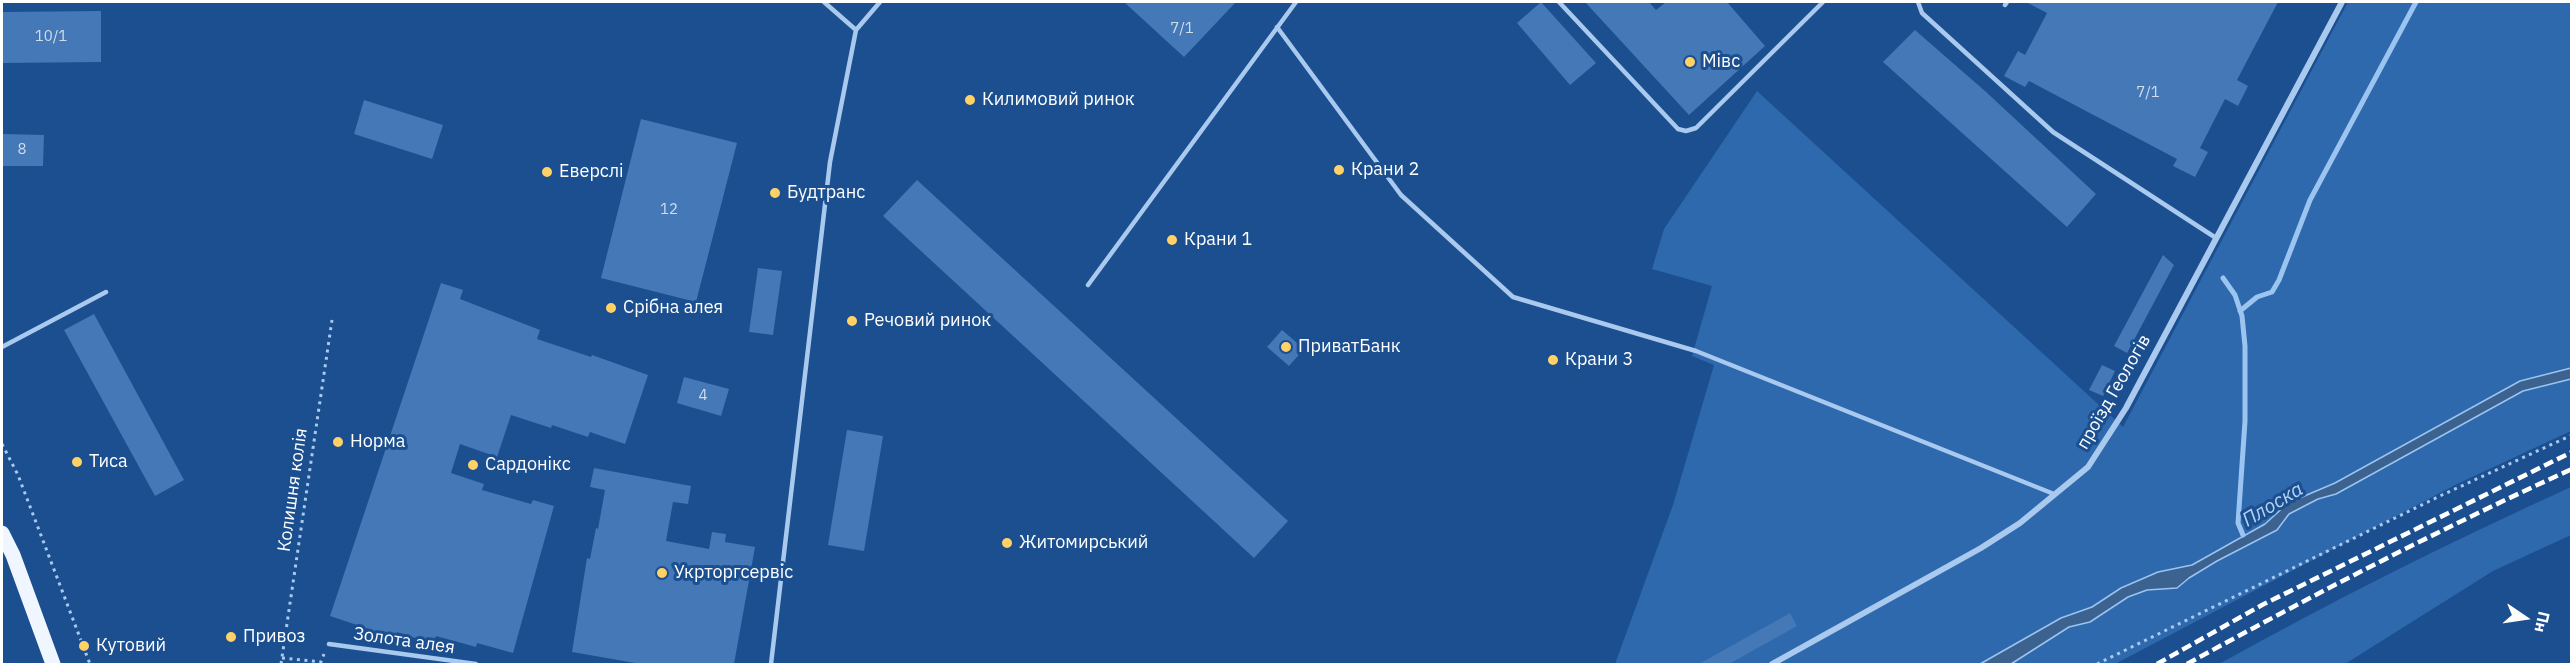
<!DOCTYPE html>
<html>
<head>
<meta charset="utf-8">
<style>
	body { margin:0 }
	#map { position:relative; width:2573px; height:666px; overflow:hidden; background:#1b4f8f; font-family:"IBM Plex Sans",sans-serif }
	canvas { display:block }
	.frame { position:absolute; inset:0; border:3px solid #fff; pointer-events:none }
	.north { position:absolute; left:2495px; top:588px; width:60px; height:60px; -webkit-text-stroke:4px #1b4f8f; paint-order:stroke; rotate:103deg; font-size:16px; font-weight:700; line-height:24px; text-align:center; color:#fff }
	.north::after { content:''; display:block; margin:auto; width:21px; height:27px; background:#fff; clip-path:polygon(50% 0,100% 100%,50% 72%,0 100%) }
</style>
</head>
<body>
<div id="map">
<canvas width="2573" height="666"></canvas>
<div class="frame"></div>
<div class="north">Пн</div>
</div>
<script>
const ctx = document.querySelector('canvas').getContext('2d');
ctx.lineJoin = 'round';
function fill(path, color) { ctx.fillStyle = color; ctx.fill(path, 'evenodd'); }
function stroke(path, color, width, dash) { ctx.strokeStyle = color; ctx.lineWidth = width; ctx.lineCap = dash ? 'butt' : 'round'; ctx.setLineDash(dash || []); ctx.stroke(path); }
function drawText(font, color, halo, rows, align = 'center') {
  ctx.font = font + ' "IBM Plex Sans",sans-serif'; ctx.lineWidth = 6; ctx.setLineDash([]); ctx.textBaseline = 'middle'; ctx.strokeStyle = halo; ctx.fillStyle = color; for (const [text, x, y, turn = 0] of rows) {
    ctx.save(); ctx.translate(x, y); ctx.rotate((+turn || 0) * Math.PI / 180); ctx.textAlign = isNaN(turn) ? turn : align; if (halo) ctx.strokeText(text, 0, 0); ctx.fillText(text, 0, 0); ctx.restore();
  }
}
fill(new Path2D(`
	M2348,2H2571V431L2457,484L2115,664H1615L1673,505L1714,365L1692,356L1712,286L1652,269L1664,229L1757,91L2123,427Z
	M2571,487V535L2493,571L2345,664H2219C2334,600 2452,541 2571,487Z`), '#2e69ad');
const water = new Path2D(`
	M2571,368V379L2523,391L2336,494L2318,499L2289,514L2277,530L2217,561L2189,578L2177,588L2147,590L2128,597L2090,622L2069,627L2011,664H1980L2061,618L2092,607L2121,588L2158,572L2192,565L2265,524L2288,503L2335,483L2520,381Z`);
fill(water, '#3c6290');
stroke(water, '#9cc4f0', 1.5);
stroke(new Path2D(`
	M2223,278L2235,295L2242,316L2245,346V421L2238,523L2243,535
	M2240,311L2257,297L2272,292L2279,280L2310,200L2416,2`), '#9cc4f0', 5);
fill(new Path2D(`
	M1124,2H1236L1184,57Z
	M1541,2L1596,63L1570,85L1517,23Z
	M1585,2H1649L1656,10L1666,2H1727L1765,46L1689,115Z
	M2026,2H2278L2237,80L2248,86L2238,106L2225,99L2200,148L2208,152L2195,177L2173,166L2177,159L2029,81L2025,87L2004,76L2018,51L2025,55L2047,13Z
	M101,11V62L2,63V12Z
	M1915,30L1985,91L2096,194L2067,227L1883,62Z
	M364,100L443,125L432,159L354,134Z
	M641,119L737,143L696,302L601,278Z
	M2,134L44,135L43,166H2Z
	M917,180L1288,521L1254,558L883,216Z
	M2163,255L2174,265L2127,353L2114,346Z
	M758,268L782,271L773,335L749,332Z
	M441,283L463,290L460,299L540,330L537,339L591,357L592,355L648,375L625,444L590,432L588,437L552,425L551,428L511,415L497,457L460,444L451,473L484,484L482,490L531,504L533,500L554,506L513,653L477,643L476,647L436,636L433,644L397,632L396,638L330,616Z
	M94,314L184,480L155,496L64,330Z
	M1282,330L1304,349L1289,366L1267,347Z
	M2102,365L2115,371L2103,396L2089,390Z
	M684,377L729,389L721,416L677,403Z
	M847,430L883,436L864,551L828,545Z
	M594,468L691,486L688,504L673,502L666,541L709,549L712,532L726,534L725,542L755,547L734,664H641L572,652L587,558L590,559L596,528L598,529L605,490L590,487Z
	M1790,613L1797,626L1729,664H1699Z`), '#4478b7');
stroke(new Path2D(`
	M2,444L18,475L90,664
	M282,658L321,662L324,654
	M281,664L332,320
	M2097,664L2442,495L2572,435`), '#a9c9ee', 3, [3, 4.5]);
stroke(new Path2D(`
	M824,2L856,30
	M1559,2L1678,129L1686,131L1696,128L1823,2
	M1918,2L1922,13L2053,132L2216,238
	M2005,5L2007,2
	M1277,27L1401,195L1513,297L1696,351L2054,494
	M1088,285L1296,2
	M2,347L106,292
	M329,644L476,664
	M771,664L830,162L856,30L880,2`), '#a9c9ee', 4.5);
stroke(new Path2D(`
	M1772,664L1981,548L2020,523L2088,467L2126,408L2342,2`), '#a9c9ee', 6);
stroke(new Path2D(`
	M2,533L13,555L53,664`), '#f0f6ff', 15);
stroke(new Path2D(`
	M2157,664L2262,605L2572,452
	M2187,664C2313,595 2440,529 2572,469`), '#fff', 4.5, [10, 4.5]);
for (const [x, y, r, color] of [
	[1690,62,6,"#ffd166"],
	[970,100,6,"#ffd166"],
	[1339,170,6,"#ffd166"],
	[547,172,6,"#ffd166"],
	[775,193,6,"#ffd166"],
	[1172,240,6,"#ffd166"],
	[611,308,6,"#ffd166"],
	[852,321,6,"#ffd166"],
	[1286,347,6,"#ffd166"],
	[1553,360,6,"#ffd166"],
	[338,442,6,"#ffd166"],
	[77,462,6,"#ffd166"],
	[473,465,6,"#ffd166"],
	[1007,543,6,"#ffd166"],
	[662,573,6,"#ffd166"],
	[231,637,6,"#ffd166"],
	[84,646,6,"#ffd166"]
]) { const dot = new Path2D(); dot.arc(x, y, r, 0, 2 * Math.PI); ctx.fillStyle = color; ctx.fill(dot); stroke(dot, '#1b4f8f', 2); }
drawText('15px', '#d0dded', null, [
	["7/1",1182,29],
	["10/1",51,37],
	["7/1",2148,93],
	["8",22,150],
	["12",669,210],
	["4",703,396]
]);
drawText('18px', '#fff', '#1b4f8f', [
	["Мівс",1702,62],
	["Килимовий ринок",982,100],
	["Крани 2",1351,170],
	["Еверслі",559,172],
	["Будтранс",787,193],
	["Крани 1",1184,240],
	["Срібна алея",623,308],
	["Речовий ринок",864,321],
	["ПриватБанк",1298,347],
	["Крани 3",1565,360],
	["Норма",350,442],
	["Тиса",89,462],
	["Сардонікс",485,465],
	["Житомирський",1019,543],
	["Укрторгсервіс",674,573],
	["Привоз",243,637],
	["Кутовий",96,646]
], 'left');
drawText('18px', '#fff', '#1b4f8f', [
	["проїзд Геологів",2114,392,-60],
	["Колишня колія",293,490,-82],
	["Золота алея",404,641,8]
]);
drawText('italic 20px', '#b5d3f5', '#1b4f8f', [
	["Плоска",2273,505,-31]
]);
</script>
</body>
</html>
